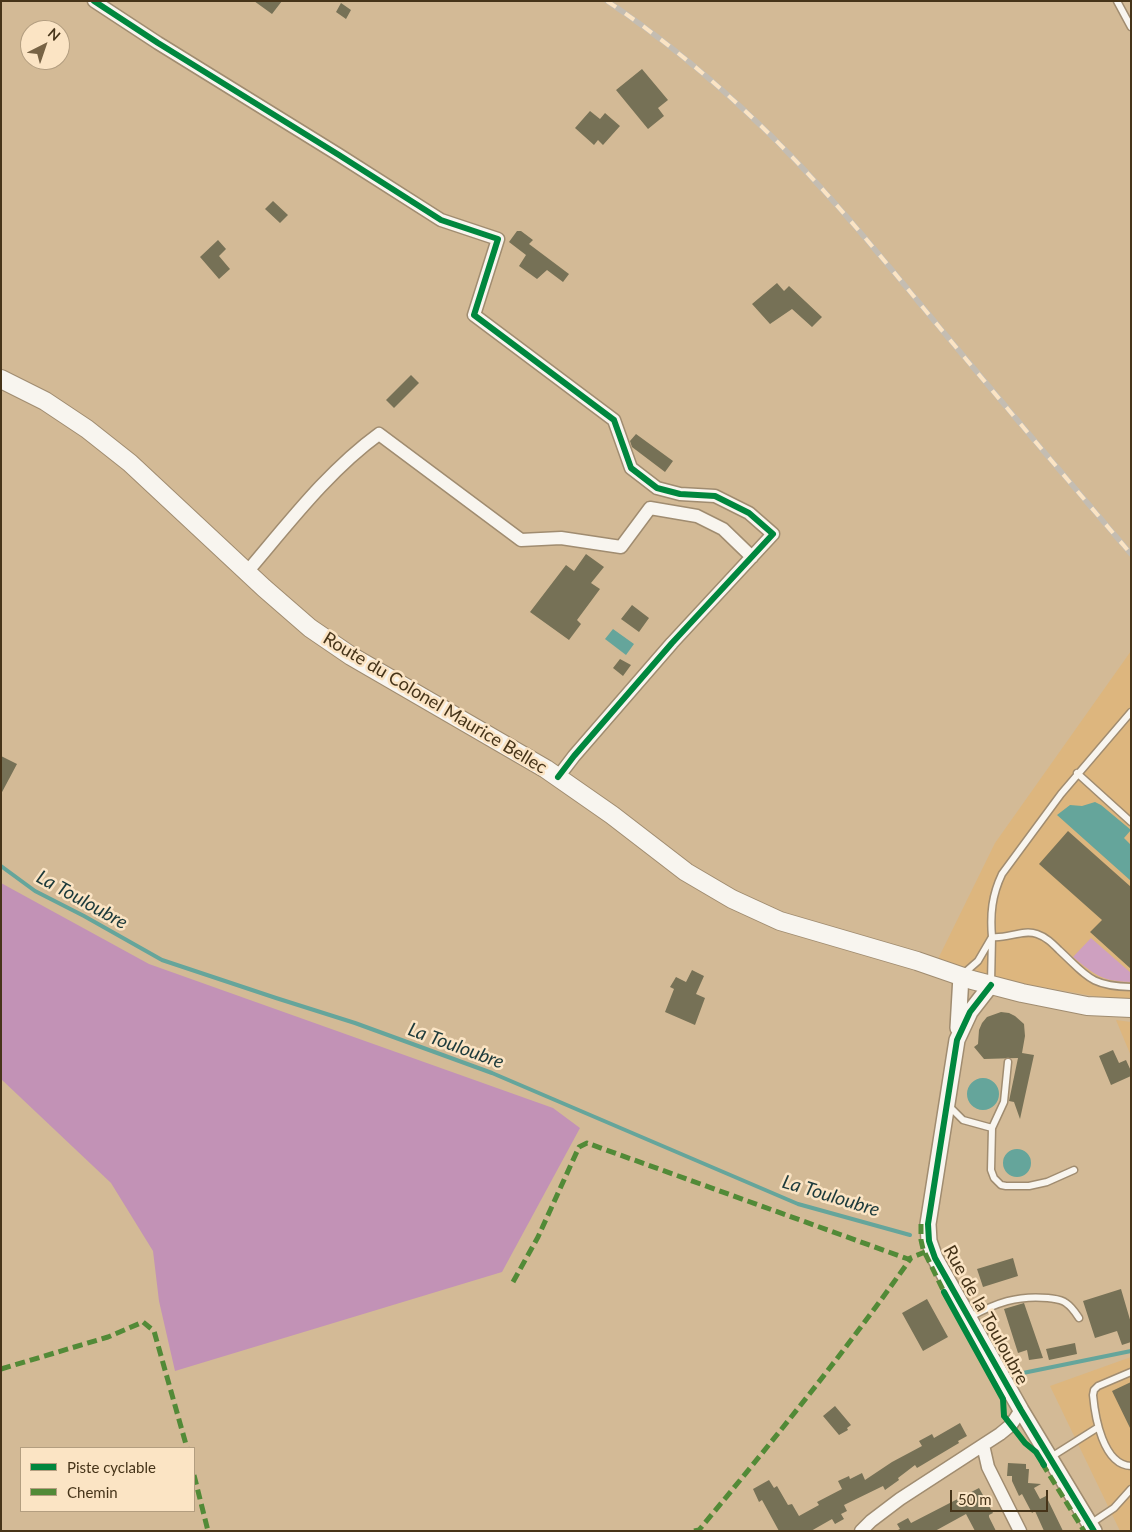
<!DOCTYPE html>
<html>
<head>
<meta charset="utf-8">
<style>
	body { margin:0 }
	#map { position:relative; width:1132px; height:1532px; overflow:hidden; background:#d3ba96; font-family:Lato,sans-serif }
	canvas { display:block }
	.frame { position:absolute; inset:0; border:2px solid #463419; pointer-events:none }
	.legend { position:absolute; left:20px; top:1447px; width:175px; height:65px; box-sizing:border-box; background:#fbe4c4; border:1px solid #b39e80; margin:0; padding:6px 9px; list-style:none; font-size:15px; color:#463419 }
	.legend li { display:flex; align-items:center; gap:10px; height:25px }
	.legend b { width:25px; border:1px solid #b39e80 }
	.north { position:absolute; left:20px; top:20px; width:50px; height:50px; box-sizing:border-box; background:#fbe4c4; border:1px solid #b39e80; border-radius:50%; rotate:41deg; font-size:14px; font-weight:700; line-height:20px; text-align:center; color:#463419 }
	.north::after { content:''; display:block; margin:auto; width:18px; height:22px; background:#776345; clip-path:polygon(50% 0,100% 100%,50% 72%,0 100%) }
	.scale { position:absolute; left:950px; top:1490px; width:98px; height:22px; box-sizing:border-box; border:2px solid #463419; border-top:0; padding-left:6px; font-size:15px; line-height:18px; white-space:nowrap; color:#463419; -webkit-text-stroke:4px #fbe4c4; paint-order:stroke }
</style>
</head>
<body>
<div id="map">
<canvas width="1132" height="1532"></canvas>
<div class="frame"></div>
<ul class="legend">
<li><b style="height:6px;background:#00873e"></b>Piste cyclable</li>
<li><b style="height:6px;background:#528a37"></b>Chemin</li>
</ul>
<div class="north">N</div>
<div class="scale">50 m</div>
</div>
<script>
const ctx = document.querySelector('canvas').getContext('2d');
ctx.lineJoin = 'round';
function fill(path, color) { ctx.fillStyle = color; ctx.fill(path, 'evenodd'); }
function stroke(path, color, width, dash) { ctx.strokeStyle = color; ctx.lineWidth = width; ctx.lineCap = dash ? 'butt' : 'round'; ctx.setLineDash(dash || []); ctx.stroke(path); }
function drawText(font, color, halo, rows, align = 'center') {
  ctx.font = font + ' Lato,sans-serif'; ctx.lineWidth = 5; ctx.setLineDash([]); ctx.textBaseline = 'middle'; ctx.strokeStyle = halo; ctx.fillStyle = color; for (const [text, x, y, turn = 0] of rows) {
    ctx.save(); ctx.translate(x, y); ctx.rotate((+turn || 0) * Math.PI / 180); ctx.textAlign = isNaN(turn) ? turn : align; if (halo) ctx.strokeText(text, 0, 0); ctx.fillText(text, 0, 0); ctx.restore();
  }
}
fill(new Path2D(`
	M1131,651V998L1110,999L997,979L938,959L995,843Z
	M1116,1020L1131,1022V1056Z
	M1131,1357V1531H1120L1050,1386Z`), '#ddb67e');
fill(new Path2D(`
	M1091,938L1131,973V982C1101,981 1095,975 1073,957Z`), '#cea0c0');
fill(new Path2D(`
	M1,883L149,964L553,1108L580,1128L502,1272L175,1371L159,1301L153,1251L111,1183L1,1079Z`), '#c292b6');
fill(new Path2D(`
	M613,629L634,644L626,655L605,639Z
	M1095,802L1101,805L1131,830L1124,838L1131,845V881L1057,815L1070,805L1082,806Z
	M967 1094a16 16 0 1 1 32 0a16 16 0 1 1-32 0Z
	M1003 1163a14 14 0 1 1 28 0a14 14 0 1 1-28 0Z`), '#65a59b');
stroke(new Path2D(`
	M1,866L35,891L84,916L162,960L276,998L355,1023L492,1073L798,1204L910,1235
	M1018,1374L1131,1351`), '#65a59b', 4);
fill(new Path2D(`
	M254,1H282L272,14Z
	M341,3L351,10L346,19L336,12Z
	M642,69L668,100L658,108L664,116L648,129L616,90Z
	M590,111L600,119L605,113L620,126L603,145L598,140L594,145L575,128Z
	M273,201L288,215L280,223L265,209Z
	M517,231H521L533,240L529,244L569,274L563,282L547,270L537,279L519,266L526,255L509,242Z
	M218,240L226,249L219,256L230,269L219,279L200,257Z
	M777,283L784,291L789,286L822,317L812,327L792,309L770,324L752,304Z
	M411,375L419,383L394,408L386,400Z
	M636,434L673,461L665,472L632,447L630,441Z
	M586,554L604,567L591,583L600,589L577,620L581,624L569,640L530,612L566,565L574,571Z
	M632,605L649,618L639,632L621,619Z
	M620,659L631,665L623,676L613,668Z
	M1,756L17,764L1,794Z
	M1068,831L1131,887V969L1090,932L1102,920L1039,864Z
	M692,970L704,976L696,994L705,998L695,1025L665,1012L674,989L670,987L676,977L686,982Z
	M1001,1012L1009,1013L1015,1016L1024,1024L1025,1036L1022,1053L1034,1055L1020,1119L1014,1102L1009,1101L1018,1058L984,1059L974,1047L978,1044L979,1030L982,1023L987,1017Z
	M1113,1050L1119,1063L1126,1060L1131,1071V1076L1111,1085L1099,1056Z
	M1013,1258L1018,1276L983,1287L977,1269Z
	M1121,1289L1131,1323V1342L1122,1345L1117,1331L1095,1338L1083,1301Z
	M927,1299L948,1337L923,1351L902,1313Z
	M1024,1303L1043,1358L1029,1360L1027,1350L1018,1353L1004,1309Z
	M1075,1343L1077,1354L1049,1360L1046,1349Z
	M1131,1382V1430L1112,1391Z
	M835,1406L851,1425L847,1428L848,1430L839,1435L823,1416Z
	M960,1423L967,1436L958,1441L959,1443L917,1468L915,1465L898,1478L899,1480L885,1490L883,1486L844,1505L847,1511L841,1514L844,1519L835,1524L832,1519L811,1531H779L762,1500L759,1502L753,1489L769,1480L774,1488L777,1486L788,1505L792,1504L799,1516L819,1505L817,1502L842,1489L838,1481L849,1476L850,1479L862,1473L865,1480L892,1462L922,1446L919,1441L932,1434L934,1438Z
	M1008,1463L1026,1464V1469H1029L1028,1483L1041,1484L1034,1488L1040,1499L1046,1496L1063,1531H1044L1035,1511L1032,1513L1022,1494L1019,1496L1012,1481V1476H1007Z
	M979,1488L993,1513L989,1515V1517L996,1531H975L966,1514L935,1531H896L900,1529L897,1524L908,1518L911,1523Z`), '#767156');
const service = new Path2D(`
	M1117,1L1131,27
	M1131,712L1061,794L1002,874C992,895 990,914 992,937C1007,939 1023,929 1037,934C1046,937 1052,943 1059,950C1087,976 1090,986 1131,987
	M1077,773L1131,822
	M962,975L978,961L992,937L991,983
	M1008,1062L1004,1102L992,1128L991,1170L994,1178L1001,1185L1006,1186H1029L1047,1182L1074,1170
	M948,1105L963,1120L992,1128
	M970,1317C996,1303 1017,1295 1048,1298C1054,1299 1061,1299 1066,1303C1072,1307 1075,1312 1079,1318
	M1131,1372L1098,1386L1094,1390L1093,1395C1095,1417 1103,1465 1131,1466
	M1051,1457L1097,1428
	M1090,1524L1114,1508L1131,1489`);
const minor = new Path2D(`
	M94,1L158,43L339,155L441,220L498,239L474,315L614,420L631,468L657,488L680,494L715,496L749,513L773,534L672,643L574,756L558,777
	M247,572C288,524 328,471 379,434L521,540L561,538L621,547L650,508L697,516L723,529L752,557
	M983,1445L988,1467L1020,1531
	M861,1531L871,1521L900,1499L1000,1434L1011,1425L1021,1410`);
const tertiary = new Path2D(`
	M991,985L970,1012L957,1040L928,1224L929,1241L935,1258L1021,1410L1094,1531
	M958,1028L961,976`);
const secondary = new Path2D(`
	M1,379L45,401L87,429L130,463L264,588L310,628L351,656L546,769L612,815L686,872L732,899L780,921L917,961L972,980L1022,993L1087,1006L1131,1008`);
stroke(service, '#a08c70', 9);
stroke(minor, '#a08c70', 15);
stroke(tertiary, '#a08c70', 18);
stroke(secondary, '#a08c70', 20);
stroke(service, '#f8f5ef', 6);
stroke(minor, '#f8f5ef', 12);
stroke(tertiary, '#f8f5ef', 15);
stroke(secondary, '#f8f5ef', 18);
const rail = new Path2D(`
	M607,1C661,37 712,79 759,124C823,185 879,254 935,322C1000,400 1065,477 1131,554`);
stroke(rail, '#c4bdb2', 5.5);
stroke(rail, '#fbe4c4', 4, [11]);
stroke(new Path2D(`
	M921,1224V1240L923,1249L946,1296
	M513,1282L538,1237L579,1147L587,1143L908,1259L925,1252
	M1,1369L108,1337L143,1322L154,1331L187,1448
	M1042,1463L1084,1531
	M194,1475L208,1531
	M694,1531L699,1530C772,1442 845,1352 911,1258`), '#528a37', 5, [10, 5]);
stroke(new Path2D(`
	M94,1L158,43L339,155L441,220L498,239L474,315L614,420L631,468L657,488L680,494L715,496L749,513L773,534L672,643L574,756L558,777
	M991,985L970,1012L957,1040L928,1224L929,1241L935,1258L1021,1410L1094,1531
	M944,1292L1003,1399L1004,1416L1025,1443L1036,1452L1044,1465`), '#00873e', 6);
drawText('18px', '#463419', '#fbe4c4', [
	["Route du Colonel Maurice Bellec",435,703,31],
	["Rue de la Touloubre",986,1315,61]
]);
drawText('italic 19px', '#1c3a3b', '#fbe4c4', [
	["La Touloubre",82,900,29],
	["La Touloubre",456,1046,20],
	["La Touloubre",831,1196,17]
]);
</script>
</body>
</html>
